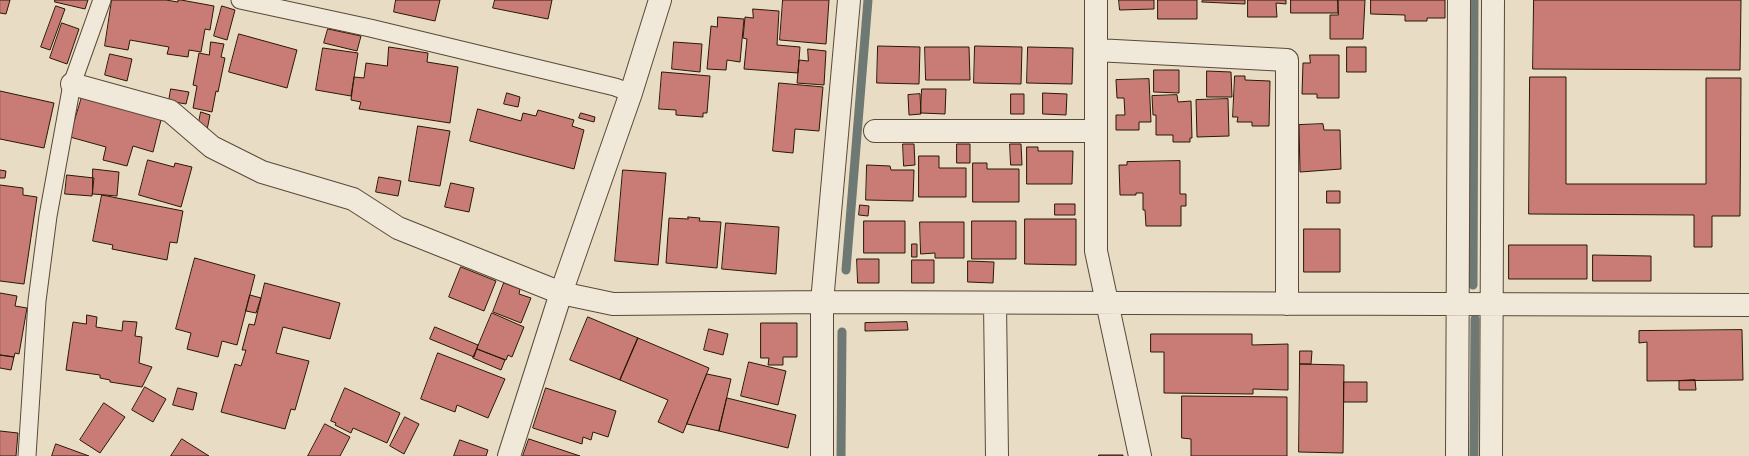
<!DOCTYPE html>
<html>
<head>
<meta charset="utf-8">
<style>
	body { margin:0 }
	canvas { display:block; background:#e8dcc4 }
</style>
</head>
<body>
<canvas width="1749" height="456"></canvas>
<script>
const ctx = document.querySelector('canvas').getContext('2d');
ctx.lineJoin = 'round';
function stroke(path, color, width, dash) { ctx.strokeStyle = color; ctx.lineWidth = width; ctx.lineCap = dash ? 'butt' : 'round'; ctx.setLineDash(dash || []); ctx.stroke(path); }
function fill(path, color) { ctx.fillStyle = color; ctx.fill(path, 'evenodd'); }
stroke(new Path2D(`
	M846,270L868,0
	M1473,285L1474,0
	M841,456L842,332
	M1474,456L1475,319`), '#6e7974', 9);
const building = new Path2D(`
	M0,0H10L6,14L0,13Z
	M55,0H88L85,9L55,2Z
	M112,0H166L178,2V0H181L214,6L210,30L205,29L201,52L189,50L188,57L167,54L169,47L130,40L128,50L105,46Z
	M396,0H440L435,21L394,12Z
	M495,0H552L548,19L493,8Z
	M783,0H829L826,44L780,40Z
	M1119,0H1154V9L1120,10Z
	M1158,0H1197V19H1158Z
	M1203,0H1245V4L1202,2Z
	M1248,0H1286V4L1276,3L1277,17H1248Z
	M1291,0H1338V13H1291Z
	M1338,0H1365L1363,39H1330V15H1338Z
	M1371,0H1445V18H1427V21H1405V15L1371,14Z
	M1534,0H1741L1740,70L1533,69Z
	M56,6L65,9L50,50L41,47Z
	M222,6L235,10L227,40L214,36Z
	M753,9L779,11L777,45L800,47L798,73L744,69L747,39L743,38L745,17L753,18Z
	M718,17L744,19L740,62L727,60L726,70L707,69L711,26L717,27Z
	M62,23L79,29L67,64L50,58Z
	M328,29L361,36L357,51L324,43Z
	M239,34L297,50L287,88L229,72Z
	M211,42L224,44L221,57L225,58L218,92L216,91L212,112L193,108L197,86L193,85L199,53L209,55Z
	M674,42L702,44L700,72L672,69Z
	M878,46L920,47L919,84L877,83Z
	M975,46L1022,47L1021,84L974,83Z
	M389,47L428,53L427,62L458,67L450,123L359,109L361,102L351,100L354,77L364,78L366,63L387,66Z
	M925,47H969L970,80H926Z
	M1028,47L1073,48L1072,84L1027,83Z
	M1347,47H1366V72H1347Z
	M323,48L358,53L351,96L316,90Z
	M808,49L826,51L824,85L797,83L799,60L808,61Z
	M110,54L132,59L127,81L105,75Z
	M1310,55H1339V98H1317V94H1302L1303,63H1310Z
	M1154,70H1179V93L1154,92Z
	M1207,71L1231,72L1232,97H1207Z
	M662,72L710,76L707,113H703V117L676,115V110L659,109Z
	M1235,76H1245V80L1270,81L1269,126H1252V122H1237L1238,117H1233Z
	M1530,77H1566V184H1706V78H1741L1740,216H1712V247H1694V215L1529,214Z
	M1149,79L1151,122H1139V130H1116V115H1125L1124,98H1117L1116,80Z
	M779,83L823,87L819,131L795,129L793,153L773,151Z
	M171,89L189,92L186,104L169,101Z
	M922,89H946L945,114L921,113Z
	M84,90L163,112L153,152L133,146L127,166L103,160L106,147L70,137Z
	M0,91L54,103L44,148L0,139Z
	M507,93L520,97L518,107L504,104Z
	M1043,93L1067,94L1066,115L1043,114Z
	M920,94L921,114L909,115L908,95Z
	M1011,94H1024V114H1011Z
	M1177,95L1178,102L1191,101L1192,138H1190V142H1173V135H1156V115H1153L1152,96Z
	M1228,99L1229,136L1197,137L1196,100Z
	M478,109L521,121L523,113L536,116L538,110L574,120L572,126L584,130L574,169L470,141Z
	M201,112L210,115L207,130L198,127Z
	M581,113L595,117L594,122L579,118Z
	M1323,124L1324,130H1340L1341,169L1300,172L1299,125Z
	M418,126L450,131L440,186L409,181Z
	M903,144H914L915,165L904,166Z
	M957,144H970V163H957Z
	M1010,144H1021L1022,165H1011Z
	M1027,147H1038V151H1073L1072,184H1027Z
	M919,156H939V168H966V197H919Z
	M148,160L174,167L175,163L192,167L181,207L139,195Z
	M1180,161V194H1186V206H1181V226H1146L1145,210H1143V193H1136V195H1120L1119,165H1127V162Z
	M973,163H987V169H1019V202H973Z
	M867,165L890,166L891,170H914L913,201L866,200Z
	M93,169L119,172L117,196L93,194Z
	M0,170L6,171L5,178H0Z
	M623,170L666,173L658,265L615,261Z
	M67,175L94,178L92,196L65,194Z
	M379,177L401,181L398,196L376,192Z
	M451,183L474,188L469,212L445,207Z
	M0,185L23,188V195L37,197L24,284L0,281Z
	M1327,191H1340V203H1327Z
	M102,195L183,211L177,243L170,242L167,260L112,249L113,245L93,241Z
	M1055,204H1075V215H1055Z
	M860,205L869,206L868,216L859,215Z
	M688,217L700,218L699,221L721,222L717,268L666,263L669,218L688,219Z
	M1025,219H1076V265L1025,264Z
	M864,221H905V253H864Z
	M972,221H1016V259H972Z
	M920,222H964V258H935V253L921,254Z
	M726,223L779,227L776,274L722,269Z
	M1304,229H1340V272H1304Z
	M912,244H917V257H912Z
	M1509,245H1587V279H1509Z
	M1593,255L1651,256V281H1593Z
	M195,258L255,275L237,345L222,341L218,357L187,349L191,333L176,329Z
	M857,259H879V283H858Z
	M912,260H934V283H912Z
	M968,261L994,262L993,283L968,282Z
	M461,267L496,281L484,311L449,297Z
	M265,283L340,303L330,339L283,327L276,353L309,361L295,410L291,409L285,429L221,412L235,364L241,366L246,350H242L249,324L254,325Z
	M504,283L520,289L519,294L531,298L521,323L493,312Z
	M0,293L17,296L15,306L27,308L19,354L15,353L14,357L0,355Z
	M250,295L261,298L256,313L246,311Z
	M492,313L524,327L512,357L508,355L506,360L477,349Z
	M87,315L97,317L96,327L122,331L123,321L137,322L135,336L142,337L139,363L152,367L142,387L110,382V380L100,378V375L66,370L73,322L86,324Z
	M588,317L638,338L620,380L570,360Z
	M907,322L908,330L865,331V323Z
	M761,323H797V357H783V365H768L769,358H761Z
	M435,327L478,345L474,357L430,339Z
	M709,329L728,334L723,355L704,350Z
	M1742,330L1743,380L1647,381V342L1639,343V331Z
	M1151,334H1252V345L1288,344V390L1253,389V394L1164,393V352H1151Z
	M638,338L709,368L683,433L658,422L668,400L620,380Z
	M477,349L505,360L501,370L473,358Z
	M1300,351H1312L1311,364H1300Z
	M438,353L505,379L488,418L457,405L455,412L421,399Z
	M0,355L14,357L11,370L0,368Z
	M749,362L786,371L778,405L741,396Z
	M1300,364L1344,365L1343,453L1299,452Z
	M707,374L731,379L719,431L687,424Z
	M1695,380L1696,390H1679V381Z
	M1344,382H1367V402H1344Z
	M145,387L166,399L153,422L132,410Z
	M178,388L197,393L193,410L173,405Z
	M345,388L400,413L387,443L353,428L351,433L335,425L336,423L331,421Z
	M546,388L616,411L608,437L593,432L591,440L583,437L582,444L533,428Z
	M1182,396L1287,397V456H1191V439L1182,438Z
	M727,398L796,415L788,448L719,431Z
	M104,403L125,417L100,453L80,440Z
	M405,417L419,424L404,454L390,446Z
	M325,424L350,437L340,456H308Z
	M0,431L18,433L16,456H0Z
	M182,439L209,456H171Z
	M529,439L580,456H523Z
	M460,440L488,450L486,456H454Z
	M56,444L89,456H52Z
	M1099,455H1123V456H1099Z`);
fill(building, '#c87c75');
stroke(building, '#2b1806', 1);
const lane = new Path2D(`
	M240,0L370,28L615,87L631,93
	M27,456L37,301L48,216L72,84L102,0`);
const street = new Path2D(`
	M1096,0V251L1140,456
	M1096,50L1287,60V304
	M72,84L170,111L212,147L262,172L353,199L398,228L561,293L613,304L822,302L1749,305
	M875,131H1096
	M995,303L997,456
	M509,456L561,293L631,93L660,0
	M822,456V302L849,0
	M1457,456L1459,0
	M1491,456L1493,0`);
stroke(lane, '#5a4936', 19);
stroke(street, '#5a4936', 24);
stroke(lane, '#f0e8d9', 17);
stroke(street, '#f0e8d9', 22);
</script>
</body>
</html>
